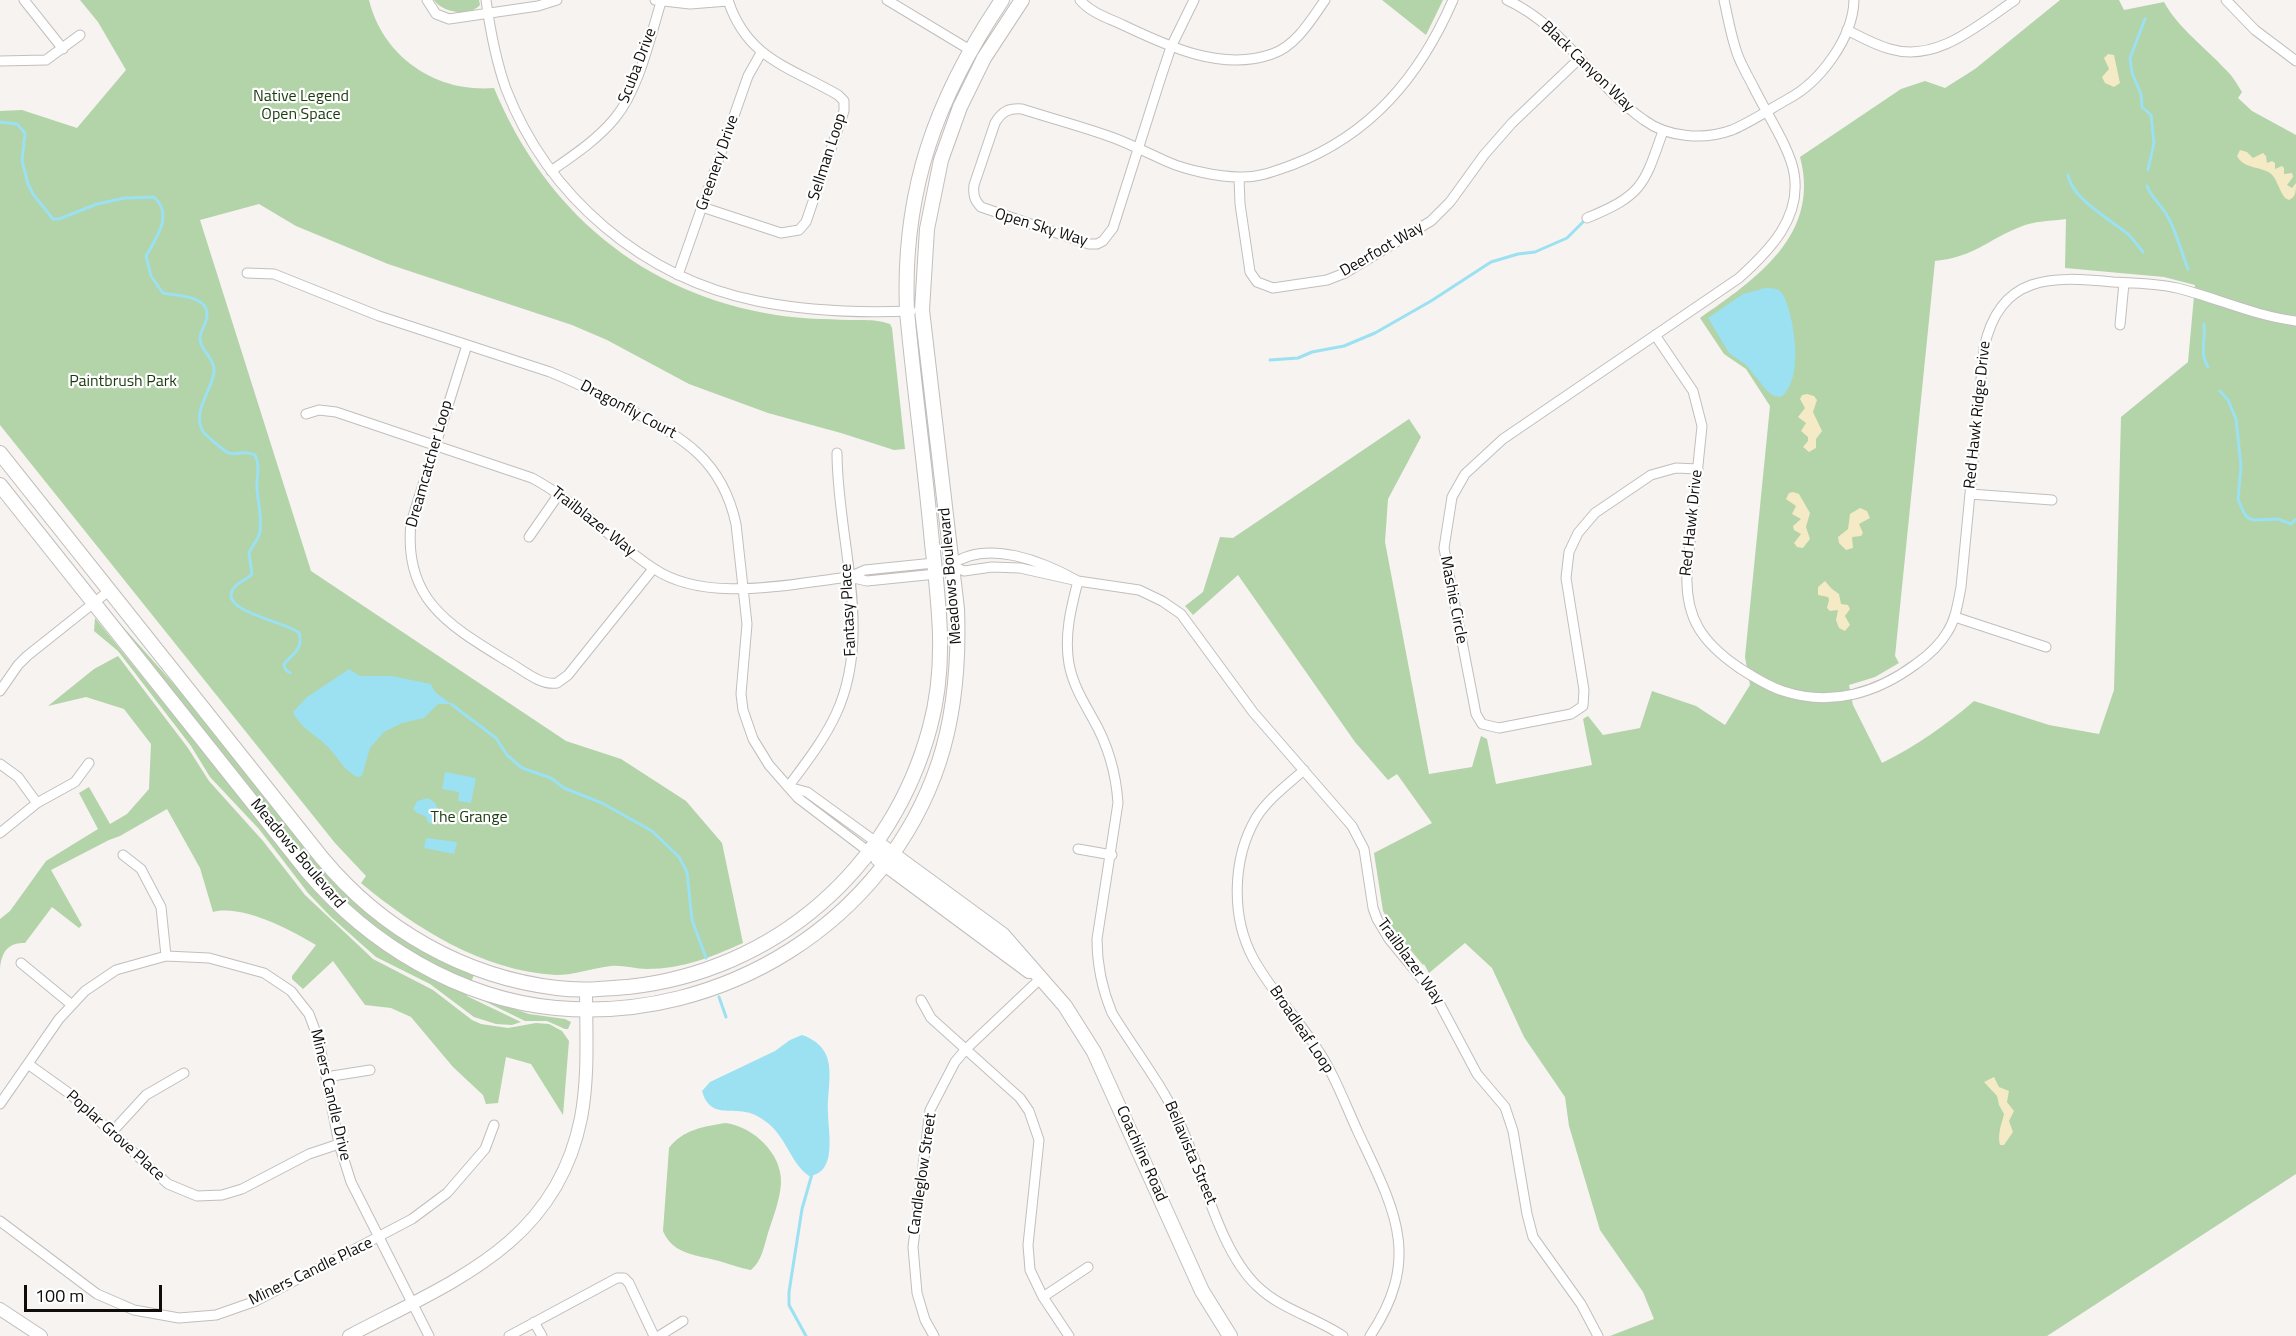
<!DOCTYPE html>
<html>
<head>
<meta charset="utf-8">
<style>
	body { margin:0 }
	#map { position:relative; width:2296px; height:1336px; overflow:hidden; background:#f6f3f1; font-family:"Titillium Web",sans-serif }
	canvas { display:block }
	.scale { position:absolute; left:24px; top:1285px; width:138px; height:27px; box-sizing:border-box; border:3px solid #0e0d0c; border-top:0; padding-left:8px; font-size:18px; line-height:21px; white-space:nowrap; color:#0e0d0c; -webkit-text-stroke:4px #fff; paint-order:stroke }
</style>
</head>
<body>
<div id="map">
<canvas width="2296" height="1336"></canvas>
<div class="scale">100 m</div>
</div>
<script>
const ctx = document.querySelector('canvas').getContext('2d');
ctx.lineJoin = 'round';
function fill(path, color) { ctx.fillStyle = color; ctx.fill(path, 'evenodd'); }
function stroke(path, color, width, dash) { ctx.strokeStyle = color; ctx.lineWidth = width; ctx.lineCap = dash ? 'butt' : 'round'; ctx.setLineDash(dash || []); ctx.stroke(path); }
function drawText(font, color, halo, rows, align = 'center') {
  ctx.font = font + ' "Titillium Web",sans-serif'; ctx.lineWidth = 4.5; ctx.setLineDash([]); ctx.textBaseline = 'middle'; ctx.strokeStyle = halo; ctx.fillStyle = color; for (const [text, x, y, turn = 0] of rows) {
    ctx.save(); ctx.translate(x, y); ctx.rotate((+turn || 0) * Math.PI / 180); ctx.textAlign = isNaN(turn) ? turn : align; if (halo) ctx.strokeText(text, 0, 0); ctx.fillText(text, 0, 0); ctx.restore();
  }
}
fill(new Path2D(`
	M80,0H369C383,57 436,93 494,88C545,211 643,294 776,315C800,319 825,319 849,320C863,320 877,319 890,324L892,328L905,449L894,450L841,433L768,413L689,384L607,340L572,325L388,264L296,226L259,204L200,220L311,571L566,741L621,759L686,801L722,843L743,943C712,957 682,969 647,969C635,969 623,965 611,966C593,968 574,975 556,975C483,971 415,928 361,883L366,876L335,843L0,425V111L22,110L77,128L126,70L98,22Z
	M434,0H479L480,5C469,17 443,13 434,0Z
	M1382,0H1443L1426,35Z
	M2060,0H2119L2124,10L2164,2C2178,28 2205,47 2225,69C2232,75 2237,84 2242,92L2238,98L2252,111L2296,135V1174L2047,1336H1610L1654,1319L1643,1292L1600,1230L1569,1126L1565,1097L1524,1037L1492,968L1465,943L1429,973L1424,964L1423,965L1393,929L1383,911L1374,853L1432,823L1397,774L1388,780L1355,742L1238,575L1193,615L1185,606L1203,592L1220,537L1233,538L1409,419L1421,437L1388,499L1385,542L1429,774L1472,767L1481,736L1487,739L1496,784L1592,765L1583,719L1588,716L1603,735L1640,728L1652,691L1696,706L1725,725L1750,685L1745,657L1770,406L1746,369L1724,354L1700,318C1756,279 1821,235 1800,157L1901,89L1925,81L1945,88L1975,69ZM2066,219L2065,268L2164,277L2195,285L2188,362L2121,417L2114,690L2099,734L2049,725L1974,701C1945,726 1916,746 1882,763L1853,705L1849,685L1875,677L1899,663L1895,656L1935,261C1974,257 1987,240 2020,227C2033,221 2052,221 2066,219Z
	M108,610L179,690L317,863C360,913 412,952 474,975L471,982L391,943L328,888Z
	M95,618L322,899L342,918L387,953L428,976L468,993L467,996L471,998L521,1022L512,1025L496,1024L474,1017L430,984L376,957L331,917L308,893L259,829L210,777L191,746L118,651L94,631Z
	M118,656L188,748L209,781L263,841L305,895L373,959L433,990L472,1020L481,1024L508,1028L536,1023L549,1024L562,1031L569,1041L563,1115L531,1064L506,1057L498,1103L486,1104L483,1095L453,1067L411,1017L391,1008L365,1005L333,961L303,989L292,979V976L316,945C291,930 242,904 213,912L200,868L167,809L120,836L109,840L51,870L82,925L79,928L52,907L25,943C7,942 1,954 0,969V919L10,911L46,861L98,829L79,793L89,787L110,824L127,814L149,789L151,744L124,709L86,697L48,706L94,669Z
	M470,994L529,1014L565,1019L571,1022L568,1029H565L547,1021H525Z
	M726,1123C753,1127 782,1153 781,1183C780,1200 773,1217 768,1233C764,1246 762,1261 751,1270C740,1268 730,1264 719,1261C698,1255 673,1255 663,1231L669,1148C682,1130 705,1126 726,1123Z`), '#b3d3a8');
fill(new Path2D(`
	M2108,54L2114,55L2120,83L2114,87L2105,83L2102,77L2109,69L2104,58Z
	M2240,150L2247,152L2253,158L2263,153L2266,156L2267,163L2272,161L2275,163V169L2282,166L2284,168V174L2292,173L2293,177L2287,185L2292,188L2296,183C2296,191 2296,197 2289,200L2285,198C2279,191 2277,178 2270,173C2259,166 2244,169 2237,156Z
	M1807,394L1814,396L1817,400L1813,412L1822,431L1816,439V448L1809,452L1803,447L1808,441V437L1801,431L1806,423L1798,417L1805,408L1800,399L1802,395Z
	M1793,492L1799,494L1810,513L1806,527L1810,539L1803,548L1797,547L1794,543L1801,534L1794,530L1793,526L1801,519L1792,514L1796,506L1786,499L1789,493Z
	M1860,508L1867,511L1870,518L1859,524L1863,533L1861,536L1852,537L1853,548L1846,550L1839,543L1838,537L1848,529L1850,514Z
	M1825,581L1832,589L1839,594L1841,604L1848,605L1850,609L1845,616L1850,625L1845,631L1839,628L1836,620L1838,610L1830,611L1827,608L1829,600L1828,597L1818,595V587Z
	M1994,1077L1999,1087L2009,1091L2007,1102L2014,1111L2009,1121L2013,1132L2004,1145H2000C1997,1134 2002,1123 2004,1114L1999,1105L1997,1096L1984,1082Z`), '#f4eac5');
fill(new Path2D(`
	M1765,288C1770,288 1775,288 1779,290C1784,294 1786,301 1788,307C1795,329 1803,380 1781,397L1774,396L1767,391L1746,365L1729,353L1708,318L1743,294Z
	M349,669L360,676H392L431,684L435,692L451,704H438L424,718L402,723L384,732L370,748L362,776L357,777C344,771 337,756 327,746C316,735 299,727 293,712L307,697Z
	M445,772L476,778L471,803L458,801L459,792L442,789Z
	M428,798L435,803L441,815V819L435,824L429,823L425,816L417,813L413,809L417,801Z
	M426,838L457,842L454,854L424,848Z
	M802,1035C841,1049 827,1081 828,1112C828,1132 838,1173 809,1176C788,1161 787,1133 759,1117C737,1103 711,1123 702,1091L710,1082L775,1051L790,1040Z`), '#9be1f1');
stroke(new Path2D(`
	M2145,19L2130,58L2132,73L2141,94L2142,107L2151,115L2154,143L2148,170
	M0,122L17,124L25,133L22,161L28,184L33,194L53,219H59L97,204L125,198L154,197C174,215 156,238 146,256L151,276L163,293C177,296 210,295 207,317C206,324 200,331 200,339C200,351 215,357 214,372C212,391 190,413 204,433C207,436 225,452 229,453C238,456 242,449 255,455C261,467 256,476 257,488C258,503 262,516 260,532C258,541 252,545 249,553L252,574C247,580 237,582 233,589C218,612 289,622 299,633C304,649 293,653 284,664L285,669L290,673
	M2068,175C2071,198 2111,220 2128,234C2134,240 2138,246 2143,252
	M2147,186C2152,199 2162,205 2168,217C2177,234 2181,251 2188,269
	M2204,324C2206,340 2199,353 2208,367
	M1270,360L1298,358L1312,352L1344,346L1375,333L1431,301L1491,262L1518,254L1535,252L1567,238L1585,220
	M2220,391L2228,400L2236,419L2241,466L2238,499L2244,513L2248,518L2254,520L2278,519L2291,524L2296,519
	M451,704L496,738L507,755L522,768L551,778L564,788L602,803L652,831L679,857L687,872L692,920L706,958
	M719,997L726,1017
	M806,1336L789,1305V1292L802,1209L812,1174`), '#9be1f1', 3);
const minor = new Path2D(`
	M24,0L63,49
	M427,0L436,14L449,19L538,6L557,0
	M486,0C490,29 496,61 506,89C548,197 643,278 757,301C806,311 860,313 911,311
	M655,0L690,4L728,1
	M887,0L970,50
	M1080,0C1091,13 1108,18 1123,25C1167,46 1222,72 1272,54C1296,46 1311,20 1325,0
	M1194,0L1171,47L1160,80L1113,228L1103,241L1097,244H1089L981,207C974,200 973,194 974,185L995,123C1002,111 1009,108 1022,109C1053,119 1084,127 1114,138C1132,145 1150,154 1168,162C1186,170 1219,177 1239,177C1258,178 1275,171 1292,165C1371,135 1420,76 1453,0
	M1507,0C1564,26 1594,85 1644,120C1668,138 1705,140 1732,130C1751,122 1770,109 1788,99C1820,82 1853,38 1854,0
	M2226,0L2255,30L2296,61
	M1847,30C1861,37 1875,45 1890,49C1937,63 1978,25 2015,0
	M0,61L46,60L80,35
	M551,171C574,155 598,139 615,118C639,89 650,38 661,2
	M1239,177L1240,204L1250,272L1257,282L1273,288L1327,280L1345,273L1431,221L1450,202L1484,155L1512,123L1580,58
	M702,207L781,233L799,230L806,222L844,111V101L838,95C790,67 747,59 728,0
	M1587,218C1643,195 1644,185 1663,131
	M247,273L274,274L379,316L550,372C577,383 603,396 630,410C684,438 722,460 736,524L747,624L741,694L743,710L753,739L769,765L798,798L869,852
	M678,275L748,76L761,53
	M2120,325L2124,283
	M1655,335L1693,391L1702,426L1687,572C1685,618 1702,642 1738,667C1752,676 1767,686 1783,691C1831,707 1877,693 1916,664C1929,655 1940,645 1948,631C1956,618 1958,602 1961,587L1984,348C2000,274 2051,276 2113,282C2134,283 2156,283 2177,288C2217,298 2255,316 2296,321
	M467,345L411,523C403,600 450,626 507,661C522,669 540,686 557,683L568,675L653,569
	M306,414L319,410L336,412L532,478C577,502 611,540 653,568C705,604 789,584 849,577L867,581L936,574
	M1698,469L1676,468L1651,475L1595,513L1578,533L1569,552L1566,578L1584,690L1583,706L1571,714L1499,728L1482,724L1476,714L1444,548L1452,497L1465,474L1503,439L1739,278C1769,251 1802,218 1794,173C1790,148 1765,111 1753,86C1748,76 1741,65 1737,53C1731,36 1728,18 1724,0
	M1970,494L2052,500
	M529,537L559,494
	M849,577L865,570L934,563
	M1078,581C1044,562 987,538 951,565L964,571L992,567L1020,568L1078,581L1139,590L1162,601L1181,614L1253,712L1352,826L1364,849L1373,908L1377,919L1389,939L1435,995L1477,1074L1505,1107L1513,1131L1527,1214L1533,1237L1581,1304L1598,1336
	M1078,581C1071,608 1064,635 1069,664C1073,685 1083,701 1093,719C1108,745 1116,773 1118,803L1097,939C1097,965 1102,989 1112,1013C1134,1049 1161,1083 1179,1122C1203,1171 1218,1249 1257,1286C1282,1310 1315,1317 1343,1336
	M1955,617L2046,647
	M0,691L18,665L27,656L110,590
	M0,764L18,777L37,803
	M1304,770C1287,785 1268,799 1256,818C1232,859 1231,917 1253,958C1270,989 1296,1017 1316,1047C1334,1073 1345,1104 1358,1132C1394,1209 1423,1257 1370,1336
	M788,787C805,764 824,740 836,714C874,632 837,539 837,453
	M788,787L807,792L876,842
	M0,833L37,803L75,782L89,763
	M1078,849L1112,855
	M123,855L141,869L161,907L166,956
	M21,963L72,1005
	M921,1000L931,1018L1020,1098L1029,1111L1039,1140L1028,1245L1030,1270L1043,1297L1069,1336
	M28,1064L70,1094L168,1184L197,1196L222,1195L242,1189L309,1154L339,1144
	M326,1077L370,1070
	M0,1104L59,1019L85,991L116,970L166,956L209,958L264,973L291,991L309,1014L319,1041L339,1144L351,1182L429,1336
	M112,1132L146,1095L184,1073
	M0,1221L97,1294L134,1310L179,1318L216,1315L256,1301L412,1219L447,1193L485,1149L494,1125
	M1043,1297L1088,1267
	M534,1322L542,1336
	M509,1336L617,1278H624L629,1283L654,1336
	M659,1336L683,1321
	M934,1336L925,1320L917,1293L913,1247L930,1110L955,1062L966,1049L1041,978`);
const tertiary = new Path2D(`
	M0,1309L41,1336
	M349,1336C451,1282 556,1245 581,1118C589,1076 586,1032 586,990`);
const secondary = new Path2D(`
	M0,453L322,858C381,929 464,977 557,988C581,991 604,989 628,987C775,971 892,869 930,727C947,665 939,605 932,543C925,465 914,388 907,311C902,191 936,98 1002,0
	M0,485L307,871C369,944 459,999 556,1008C722,1023 886,922 939,762C955,713 959,661 957,609L922,310L927,229L941,160L960,107L984,58L1022,0
	M876,842L1003,935L1065,1006L1094,1052L1202,1291L1230,1336
	M878,859L1029,971`);
stroke(minor, '#c2bebc', 11);
stroke(tertiary, '#c2bebc', 14);
stroke(secondary, '#c2bebc', 16);
stroke(minor, '#fff', 9);
stroke(tertiary, '#fff', 12);
stroke(secondary, '#fff', 14);
drawText('16px', '#0e0d0c', '#fff', [
	["Scuba Drive",638,66,-69],
	["Black Canyon Way",1587,67,44],
	["Sellman Loop",828,157,-72],
	["Greenery Drive",718,163,-71],
	["Open Sky Way",1041,228,17],
	["Deerfoot Way",1382,250,-30],
	["Dragonfly Court",628,410,28],
	["Red Hawk Ridge Drive",1978,415,-84],
	["Dreamcatcher Loop",430,464,-74],
	["Trailblazer Way",593,522,38],
	["Red Hawk Drive",1692,523,-84],
	["Meadows Boulevard",951,576,-95],
	["Mashie Circle",1453,600,79],
	["Fantasy Place",849,610,-93],
	["Meadows Boulevard",297,854,50],
	["Trailblazer Way",1410,962,54],
	["Broadleaf Loop",1301,1030,56],
	["Miners Candle Drive",330,1095,77],
	["Poplar Grove Place",115,1136,42],
	["Bellavista Street",1190,1153,67],
	["Coachline Road",1141,1154,66],
	["Candleglow Street",923,1174,-82],
	["Miners Candle Place",311,1272,-26]
]);
drawText('16px', '#1a3b0d', '#fff', [
	["Native Legend",301,97],
	["Open Space",301,115],
	["Paintbrush Park",123,382],
	["The Grange",469,818]
]);
</script>
</body>
</html>
